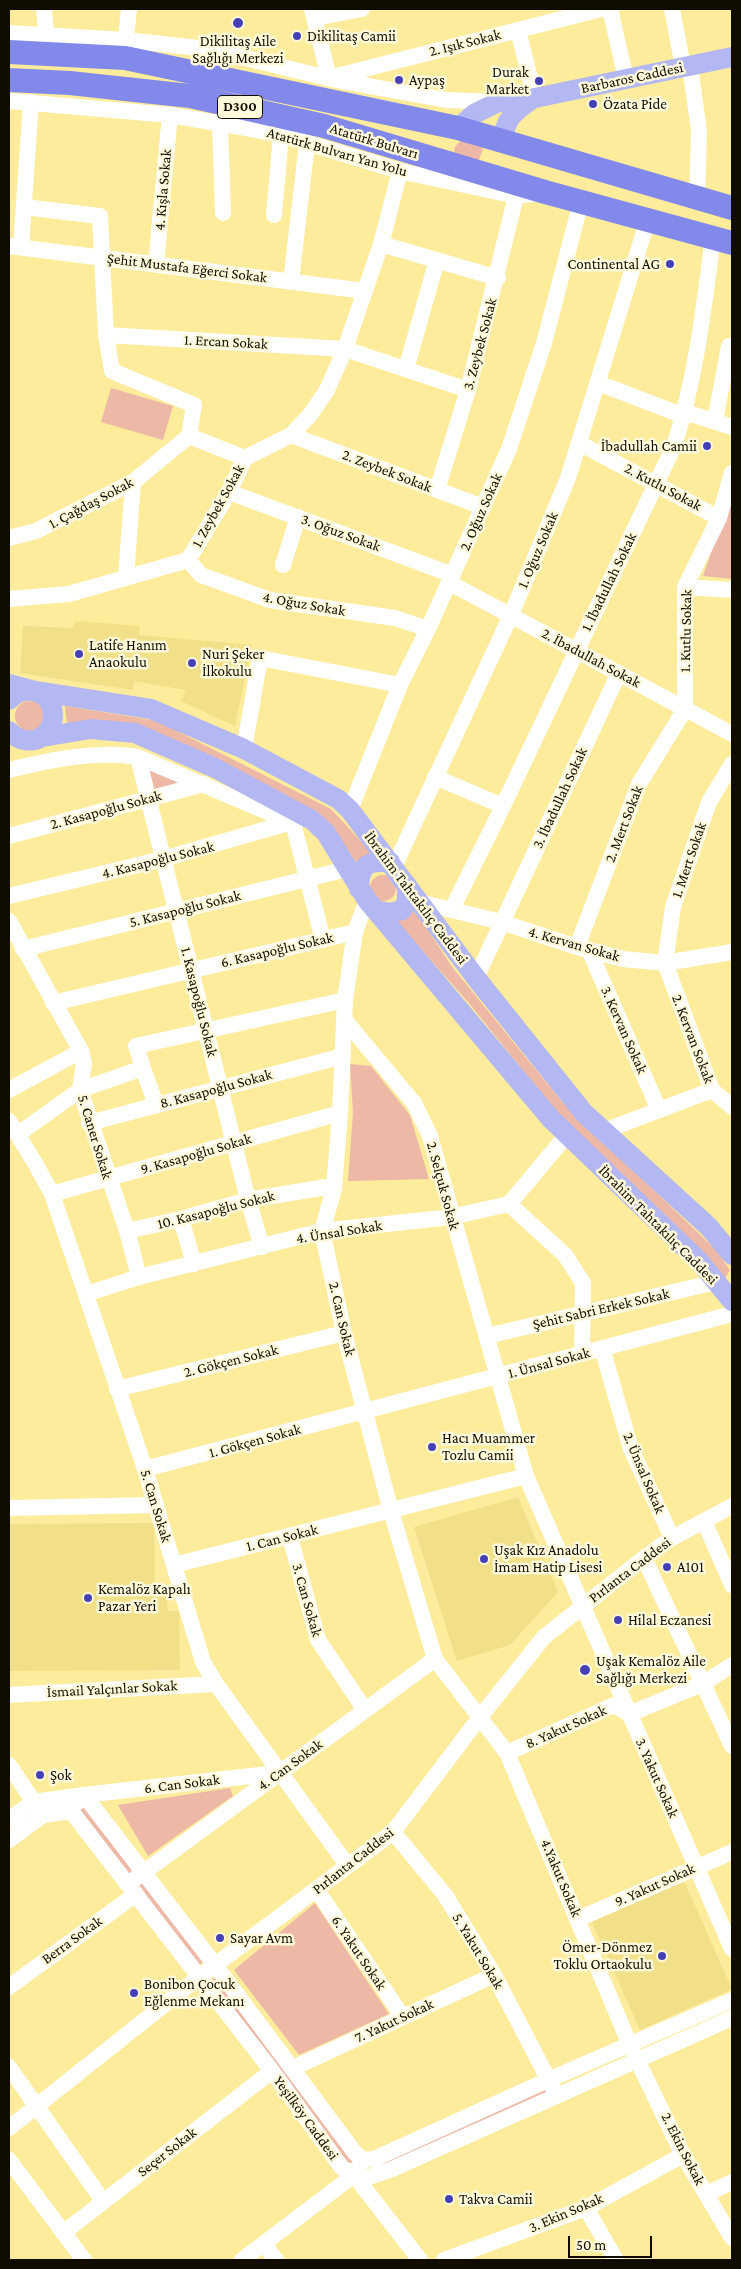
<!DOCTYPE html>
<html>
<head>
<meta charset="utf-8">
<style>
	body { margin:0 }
	#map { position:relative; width:741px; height:2269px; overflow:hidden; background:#fcec9c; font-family:"Crimson Pro",serif }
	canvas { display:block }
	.frame { position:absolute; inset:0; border:10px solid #110c00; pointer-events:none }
	.scale { position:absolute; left:568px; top:2236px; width:84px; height:22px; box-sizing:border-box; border:2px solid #110c00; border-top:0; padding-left:6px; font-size:15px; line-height:18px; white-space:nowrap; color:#110c00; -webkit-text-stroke:4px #fef9da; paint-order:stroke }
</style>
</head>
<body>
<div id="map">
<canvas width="741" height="2269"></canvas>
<div class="frame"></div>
<div class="scale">50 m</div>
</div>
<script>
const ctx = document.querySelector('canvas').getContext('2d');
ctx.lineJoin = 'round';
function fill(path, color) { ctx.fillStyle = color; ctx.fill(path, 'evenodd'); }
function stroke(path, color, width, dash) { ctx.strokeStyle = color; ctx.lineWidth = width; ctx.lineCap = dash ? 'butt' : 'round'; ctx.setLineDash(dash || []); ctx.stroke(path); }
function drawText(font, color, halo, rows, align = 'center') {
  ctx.font = font + ' "Crimson Pro",serif'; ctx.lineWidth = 5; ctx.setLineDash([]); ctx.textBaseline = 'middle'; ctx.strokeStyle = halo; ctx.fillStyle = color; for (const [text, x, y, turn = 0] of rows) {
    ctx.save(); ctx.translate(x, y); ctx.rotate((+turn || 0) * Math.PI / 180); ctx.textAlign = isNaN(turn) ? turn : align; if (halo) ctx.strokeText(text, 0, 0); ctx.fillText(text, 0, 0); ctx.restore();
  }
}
fill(new Path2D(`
	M76,621L140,626L139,635L252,645L235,726L181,701L186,690L134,681L133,690L20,673L23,626L72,628Z
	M518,1497L558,1592L510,1645L457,1661L414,1527Z
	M154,1523L155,1583L165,1585L168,1611H179L180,1670L9,1671V1524Z
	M684,1881L732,1989L640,2030L592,1922Z`), '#f1e087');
fill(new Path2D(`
	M461,140L481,146L483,149L479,160L459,158L454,152L455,147Z
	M111,388L173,406L163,440L101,422Z
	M732,491V579L703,576Z
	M15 716a15 15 0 1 1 30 0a15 15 0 1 1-30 0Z
	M65,706L152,720L165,725L331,809L371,852L358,865L330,824L245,773L67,724Z
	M149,768L185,782L154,791Z
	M370 888a13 13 0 1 1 26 0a13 13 0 1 1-26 0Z
	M413,908L453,968L563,1103L715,1249L730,1270L726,1277H721L560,1116L468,1002L396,921Z
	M350,1064L371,1066L410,1115L429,1179L348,1181L353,1113Z
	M230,1788L233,1796L148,1856L118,1805Z
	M83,1805L135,1873L131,1877L78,1807Z
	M143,1881L203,1962L197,1967L139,1885Z
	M315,1903L389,2014L299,2055L234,1970Z
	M216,1976L353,2161L349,2164L211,1981Z
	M547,2088L548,2092L382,2167L379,2164Z`), '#eeb8a6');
stroke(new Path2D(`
	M44,9L46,34
	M312,9L329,78L601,9
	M610,9L626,79
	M672,9L683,67
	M315,18L362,9
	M518,30L535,98
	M9,33L126,40L208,49L336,80L446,100L498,102
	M125,49L129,9
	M690,66L699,131L697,198
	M9,101L170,115L240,127L281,135L400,171L516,196L538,193
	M220,124L223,213
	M274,215L281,135
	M381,244L498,278
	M9,246L365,291
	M21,247L31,102
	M156,264L170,115
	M291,282L307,143
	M106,335L345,349L468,390
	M406,369L437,260
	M598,383L684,416L691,414L732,427
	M715,421L729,346H732
	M291,435L483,507
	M189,436L245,458
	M579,443L719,518
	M437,490L468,390L516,196
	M229,492L453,575
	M9,538L36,531L133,482L189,436L194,405L112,371L106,335L100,216L24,207
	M188,560L201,575L270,600L395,618L428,629
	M283,565L298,517
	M126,578L133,482
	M450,583L732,734
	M685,587L732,590
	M9,599L69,594L188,560L229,492L245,458L291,435L310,415L327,390L345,349L381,244L400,171
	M244,749L260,658L400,685
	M138,757L248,1200L262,1247
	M732,764L709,802L673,907L665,963L712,1090L732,1107
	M9,770C50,760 96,750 138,757L293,823L323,940
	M435,777L503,806
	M350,810L400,685L428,629L509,449L544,343L581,202
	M9,836L204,784
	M394,867L511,615L568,478L648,219
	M9,896L163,859L295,821
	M367,900L355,932L345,1000L340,1113L334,1189L322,1231L344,1333L391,1511L435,1659L507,1753L630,2045L683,2155L732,2238
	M419,902L501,922L577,947L623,959L665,963L732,952
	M452,909L503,806L674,446C696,378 704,307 713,237
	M9,921L81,1051L84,1063L80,1090L127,1231L139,1277
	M577,947L639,784L685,709V587L719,518L732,473
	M23,949L347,869
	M589,950L659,1110
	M476,978L619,673
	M53,1003L355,932
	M344,1019L414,1103L430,1136L526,1476L732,1949
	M143,1068L156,1105
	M9,1090L81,1051
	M9,1121L35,1163L52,1194L145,1469L203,1662L216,1684L348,1866
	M89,1123L343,1056
	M604,1131L712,1090
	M18,1134L80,1090L143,1068L136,1046L345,1000
	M52,1194L340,1113
	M509,1204L565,1255L583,1283L582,1354
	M181,1219L194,1264
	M127,1231L181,1219L248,1200L326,1187L334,1189
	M86,1294L139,1277L322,1231L451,1217L509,1204L566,1136
	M487,1336L716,1282
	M602,1348L631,1449L672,1538
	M117,1389L344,1333
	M145,1469L732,1314
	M9,1508L156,1505
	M704,1521L732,1585
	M290,1537L318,1640L365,1710
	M644,1558L732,1746
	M174,1565L526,1476
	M9,1695L216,1684
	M507,1753L614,1705L629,1714L702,1684L732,1665
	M9,1765L40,1811
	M78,1802L84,1795L277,1773
	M9,1820L33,1802L84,1795L215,1965L355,2153L363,2160L374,2159L548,2080L732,2000
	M393,1832L445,1895L494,1975L553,2088
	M9,1840L43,1815L71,1811L272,2071L342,2168L362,2177H369L390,2170L732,2018
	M136,1878L435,1659
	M316,1889L403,2017
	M578,1919L732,1852
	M9,1987L136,1894
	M9,2067L103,2201
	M293,2068L494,1975
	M9,2128L199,1977L393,1832L480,1717L544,1637L644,1558L672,1538L732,1506
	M9,2160L84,2260
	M354,2175L420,2260
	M706,2194L732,2182
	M586,2208L616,2260
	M63,2233L272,2071
	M264,2244L276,2260
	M242,2260L354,2175L359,2167
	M444,2260L586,2208L683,2155`), '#fff', 16);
stroke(new Path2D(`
	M458,128L474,114L498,102L535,98L732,57
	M503,141C504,119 515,111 532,99
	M9,684L35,691L151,709L244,749L338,799L350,810L476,978L584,1113L709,1227L732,1255
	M9,700C22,687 36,688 49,700C64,730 32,755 9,731
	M42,737L91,729L135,733L215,768L312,820L326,833L367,900L551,1119L699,1261L732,1301
	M359,889C360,865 366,861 390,862
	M375,910L390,913L402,910L407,901V885`), '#b4b8f2', 20);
stroke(new Path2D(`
	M9,52L125,58L458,128L732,208
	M9,80L70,83L190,96L324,126L545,192L732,243`), '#8289ea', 24);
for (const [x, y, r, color] of [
	[238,23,6,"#4640b6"],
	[297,36,5,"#4640b6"],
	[399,80,5,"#4640b6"],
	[539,81,5,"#4640b6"],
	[593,104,5,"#4640b6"],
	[670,264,5,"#4640b6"],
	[707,446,5,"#4640b6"],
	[79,654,5,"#4640b6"],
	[192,663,5,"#4640b6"],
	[432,1447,5,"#4640b6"],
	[484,1559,5,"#4640b6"],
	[667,1567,5,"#4640b6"],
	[88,1598,5,"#4640b6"],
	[618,1620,5,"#4640b6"],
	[585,1670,6,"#4640b6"],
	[40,1775,5,"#4640b6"],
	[220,1938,5,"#4640b6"],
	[662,1956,5,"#4640b6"],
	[134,1993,5,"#4640b6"],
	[449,2199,5,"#4640b6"]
]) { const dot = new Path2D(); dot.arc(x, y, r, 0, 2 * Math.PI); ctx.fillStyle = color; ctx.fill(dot); stroke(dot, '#fef9da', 2); }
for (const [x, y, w] of [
	[240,107,45]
]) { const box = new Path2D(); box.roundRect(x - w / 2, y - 11.5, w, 23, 4); ctx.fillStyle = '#fef9da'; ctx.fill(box); stroke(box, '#110c00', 1); }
drawText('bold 14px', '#110c00', null, [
	["D300",240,107]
]);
drawText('15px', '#110c00', '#fef9da', [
	["Dikilitaş Camii",307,36],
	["Dikilitaş Aile",238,41,"center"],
	["Sağlığı Merkezi",238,58,"center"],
	["Durak",529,72,"right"],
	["Market",529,89,"right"],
	["Aypaş",409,80],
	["Özata Pide",603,104],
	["Continental AG",660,264,"right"],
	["İbadullah Camii",697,446,"right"],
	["Latife Hanım",89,645],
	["Anaokulu",89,662],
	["Nuri Şeker",202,654],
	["İlkokulu",202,671],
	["Hacı Muammer",442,1438],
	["Tozlu Camii",442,1455],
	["Uşak Kız Anadolu",494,1550],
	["İmam Hatip Lisesi",494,1567],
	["A101",677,1567],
	["Kemalöz Kapalı",98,1589],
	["Pazar Yeri",98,1606],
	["Hilal Eczanesi",628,1620],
	["Uşak Kemalöz Aile",596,1661],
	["Sağlığı Merkezi",596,1678],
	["Şok",50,1775],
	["Sayar Avm",230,1938],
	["Ömer-Dönmez",652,1947,"right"],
	["Toklu Ortaokulu",652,1964,"right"],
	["Bonibon Çocuk",144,1984],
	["Eğlenme Mekanı",144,2001],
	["Takva Camii",459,2199]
], 'left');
drawText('15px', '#110c00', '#fef9da', [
	["2. Işık Sokak",465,43,-14],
	["Barbaros Caddesi",632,78,-12],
	["Atatürk Bulvarı",374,141,17],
	["Atatürk Bulvarı Yan Yolu",337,152,16],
	["4. Kışla Sokak",163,190,-85],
	["Şehit Mustafa Eğerci Sokak",187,268,7],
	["1. Ercan Sokak",226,342,3],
	["3. Zeybek Sokak",480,344,-75],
	["2. Zeybek Sokak",387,471,21],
	["2. Kutlu Sokak",663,487,28],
	["1. Çağdaş Sokak",91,503,-28],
	["1. Zeybek Sokak",218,506,-61],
	["2. Oğuz Sokak",481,512,-66],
	["3. Oğuz Sokak",341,533,20],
	["1. Oğuz Sokak",538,550,-67],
	["1. İbadullah Sokak",609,582,-64],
	["4. Oğuz Sokak",304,604,10],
	["1. Kutlu Sokak",686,631,-89],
	["2. İbadullah Sokak",591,658,28],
	["3. İbadullah Sokak",560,798,-65],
	["2. Kasapoğlu Sokak",106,810,-15],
	["2. Mert Sokak",624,824,-69],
	["4. Kasapoğlu Sokak",158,860,-14],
	["1. Mert Sokak",689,860,-71],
	["İbrahim Tahtakılıç Caddesi",416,898,53],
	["5. Kasapoğlu Sokak",185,909,-14],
	["4. Kervan Sokak",574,944,16],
	["6. Kasapoğlu Sokak",277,950,-13],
	["1. Kasapoğlu Sokak",199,1002,76],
	["3. Kervan Sokak",624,1030,66],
	["2. Kervan Sokak",693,1039,69],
	["8. Kasapoğlu Sokak",216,1089,-15],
	["5. Caner Sokak",95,1137,73],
	["9. Kasapoğlu Sokak",196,1154,-16],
	["2. Selçuk Sokak",443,1186,75],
	["10. Kasapoğlu Sokak",216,1210,-14],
	["İbrahim Tahtakılıç Caddesi",658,1225,45],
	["4. Ünsal Sokak",339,1232,-9],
	["Şehit Sabri Erkek Sokak",601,1309,-13],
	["2. Can Sokak",342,1319,77],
	["2. Gökçen Sokak",231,1361,-14],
	["1. Ünsal Sokak",549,1363,-15],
	["1. Gökçen Sokak",255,1441,-15],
	["2. Ünsal Sokak",644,1473,67],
	["5. Can Sokak",156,1506,73],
	["1. Can Sokak",282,1538,-14],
	["Pırlanta Caddesi",630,1570,-37],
	["3. Can Sokak",307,1600,74],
	["İsmail Yalçınlar Sokak",112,1689,-3],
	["8. Yakut Sokak",566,1727,-24],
	["4. Can Sokak",290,1765,-36],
	["3. Yakut Sokak",657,1778,66],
	["6. Can Sokak",182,1784,-7],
	["Pırlanta Caddesi",353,1861,-38],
	["4.Yakut Sokak",561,1878,67],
	["9. Yakut Sokak",655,1885,-24],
	["Berra Sokak",72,1940,-36],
	["5. Yakut Sokak",478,1951,59],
	["6. Yakut Sokak",359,1953,56],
	["7. Yakut Sokak",394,2021,-25],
	["Yeşilköy Caddesi",306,2118,54],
	["2. Ekin Sokak",683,2149,63],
	["Seçer Sokak",167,2152,-38],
	["3. Ekin Sokak",566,2213,-23]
]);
</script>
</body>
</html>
